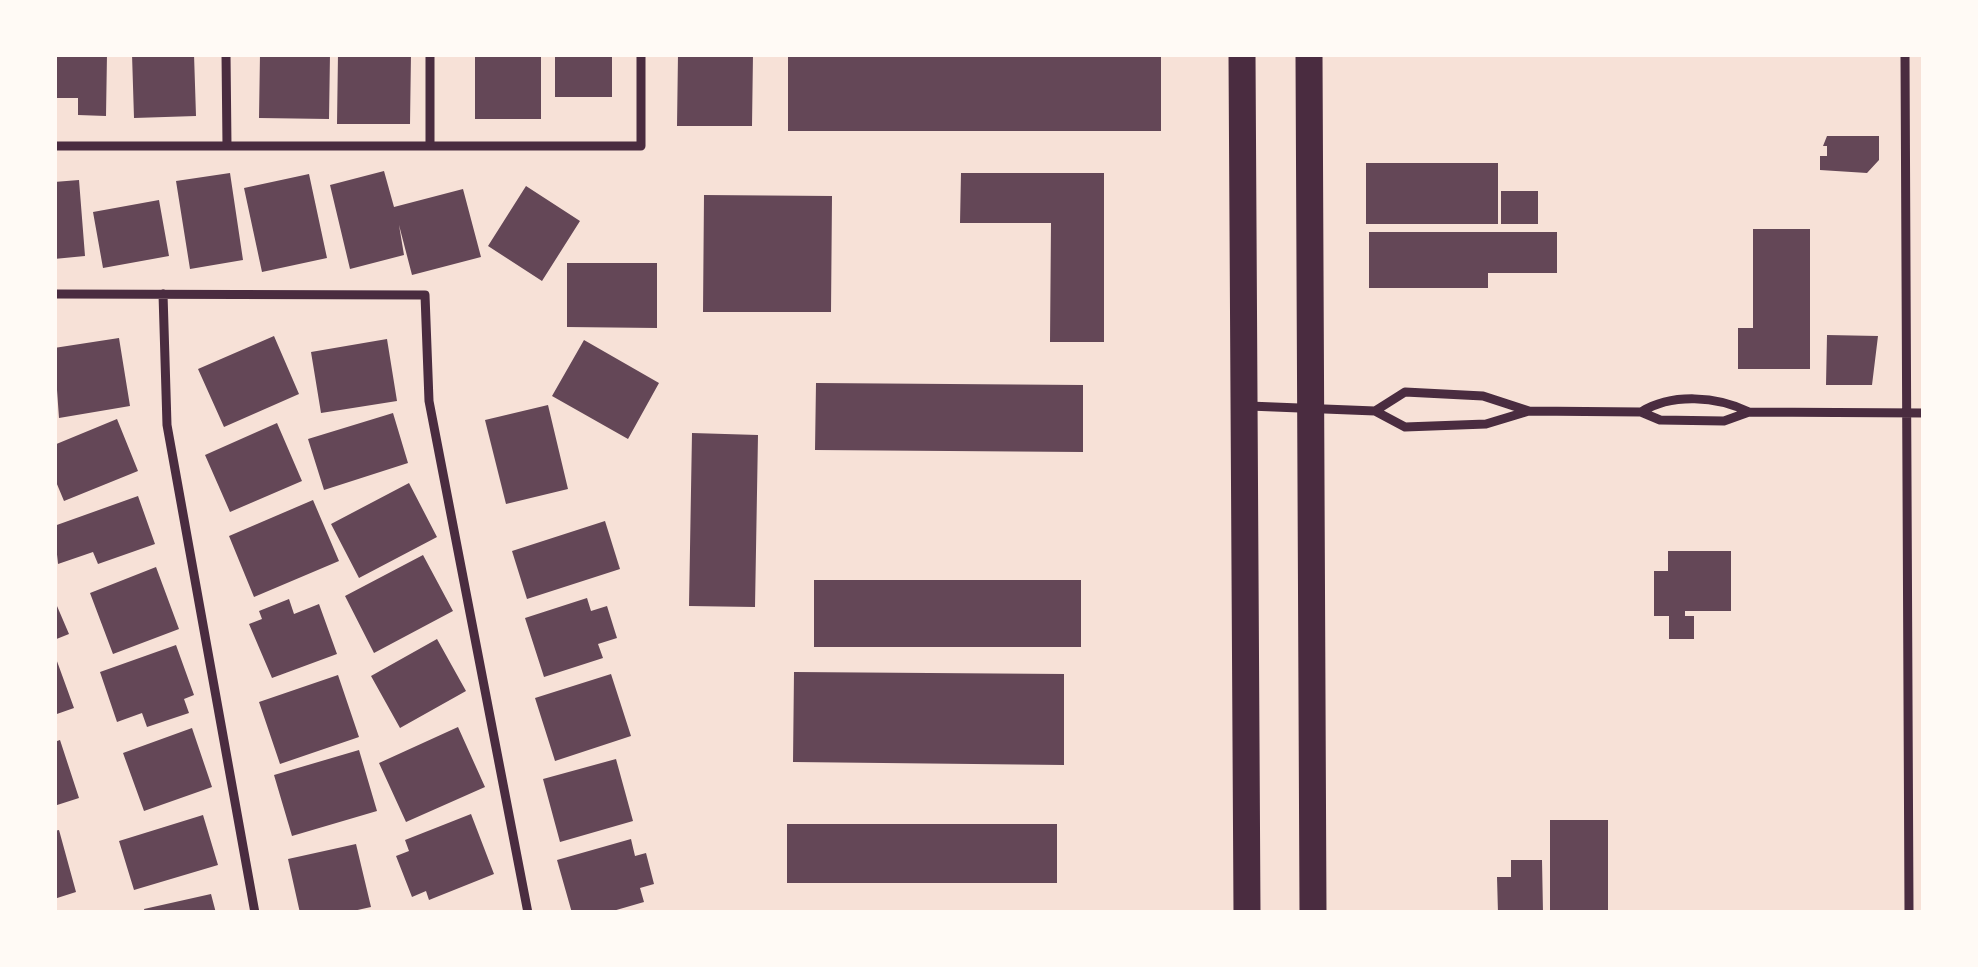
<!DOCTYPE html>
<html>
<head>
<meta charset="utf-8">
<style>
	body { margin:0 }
	#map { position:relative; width:1978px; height:967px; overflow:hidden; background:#f7e1d7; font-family:"Fira Sans Condensed",sans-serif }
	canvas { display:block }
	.frame { position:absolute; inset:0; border:57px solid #fffaf5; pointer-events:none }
</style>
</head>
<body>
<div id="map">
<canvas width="1978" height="967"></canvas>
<div class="frame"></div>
</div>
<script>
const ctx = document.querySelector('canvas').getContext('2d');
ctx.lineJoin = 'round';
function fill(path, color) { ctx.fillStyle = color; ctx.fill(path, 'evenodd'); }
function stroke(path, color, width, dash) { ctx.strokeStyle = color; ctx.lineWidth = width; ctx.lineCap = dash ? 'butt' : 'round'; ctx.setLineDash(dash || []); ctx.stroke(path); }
fill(new Path2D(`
	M54,54H107L106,116L78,115V98H57Z
	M132,54H194L196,116L134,118Z
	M260,54H330L329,119L259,118Z
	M338,54H411L410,124H337Z
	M475,54H541V119H475Z
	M678,54H753L752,126H677Z
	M788,54H1161V131H788Z
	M555,55H612V97H555Z
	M1827,136H1879V160L1867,173L1820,170V156H1827V146H1823Z
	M1366,163H1498V224H1366Z
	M384,171L394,207L463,189L481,257L412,275L399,225L404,255L350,269L330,185Z
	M230,173L243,260L190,269L176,181Z
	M961,173H1104V342H1050L1051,223H960Z
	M309,174L327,258L262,272L244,188Z
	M79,180L85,256L54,259V182Z
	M526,186L580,221L542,281L488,246Z
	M1501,191H1538V224H1501Z
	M704,195L832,196L831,312H703Z
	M159,200L169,256L103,268L93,212Z
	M1753,229H1810V369H1738V328H1753Z
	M1369,232H1557V273H1488V288H1369Z
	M567,263H657V328L567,327Z
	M1827,335L1878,336L1872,385H1826Z
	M274,336L299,394L224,427L198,369Z
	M119,338L130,406L59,418L54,348Z
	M387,339L397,401L321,413L311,352Z
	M584,340L659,383L628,439L552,396Z
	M816,383L1083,385V452L815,450Z
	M548,405L568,489L506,504L485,420Z
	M393,413L408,463L324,490L308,439Z
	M117,419L138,471L64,501L54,477V445Z
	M277,423L302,481L230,512L205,455Z
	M692,433L758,435L755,607L689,606Z
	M409,483L437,537L359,578L331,524Z
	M138,496L155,544L98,564L93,552L58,564L54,526Z
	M313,500L339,561L254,597L229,536Z
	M605,521L620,569L527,599L512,551Z
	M1668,551H1731V611H1685V616H1694V639H1669V616H1654V571H1668Z
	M423,555L453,611L374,653L345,596Z
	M156,567L179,629L113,654L90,593Z
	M814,580H1081V647H814Z
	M587,598L591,611L607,606L617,638L598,644L603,658L544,677L525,618Z
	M54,599L69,634L54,640Z
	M289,599L294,614L319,604L337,654L272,678L249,624L262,619L259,611Z
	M437,639L466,691L400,728L371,676Z
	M176,645L194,695L184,699L189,713L147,727L142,713L117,722L100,672Z
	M54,653L74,708L54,715Z
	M794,672L1064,674V765L793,762Z
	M611,674L631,736L555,761L535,698Z
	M338,675L359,737L280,764L259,702Z
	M458,727L485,787L406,822L379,763Z
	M192,728L212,787L144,811L123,753Z
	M60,740L79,798L54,806V742Z
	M359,750L377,811L292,836L274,775Z
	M616,759L633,821L560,842L543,779Z
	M471,814L494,874L429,900L426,891L412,897L396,856L409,851L405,840Z
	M203,815L218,865L134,890L119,841Z
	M1550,820H1608V913H1550Z
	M787,824H1057V883H787Z
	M59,830L76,892L54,899V831Z
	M631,839L635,856L646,853L654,884L640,888L644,902L606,913H572L557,860Z
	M356,844L371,907L344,913H300L288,859Z
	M1511,860H1542L1543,913H1498L1497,877H1511Z
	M211,894L216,913H145L144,909Z`), '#644757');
stroke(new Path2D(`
	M226,54L227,146
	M430,54V146
	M1905,54L1909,913
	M54,146H641V54
	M54,294L425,295L429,401L528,913
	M163,294L167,425L255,913
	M1249,406L1375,411L1405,427L1486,424L1529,411L1641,412L1660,420L1724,421L1749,412L1924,413
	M1375,411L1405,392L1483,396L1529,411
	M1641,412C1672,393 1717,396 1749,412`), '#4a2c40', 9);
stroke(new Path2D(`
	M1242,54L1247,913
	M1309,54L1313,913`), '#4a2c40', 27);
</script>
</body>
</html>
